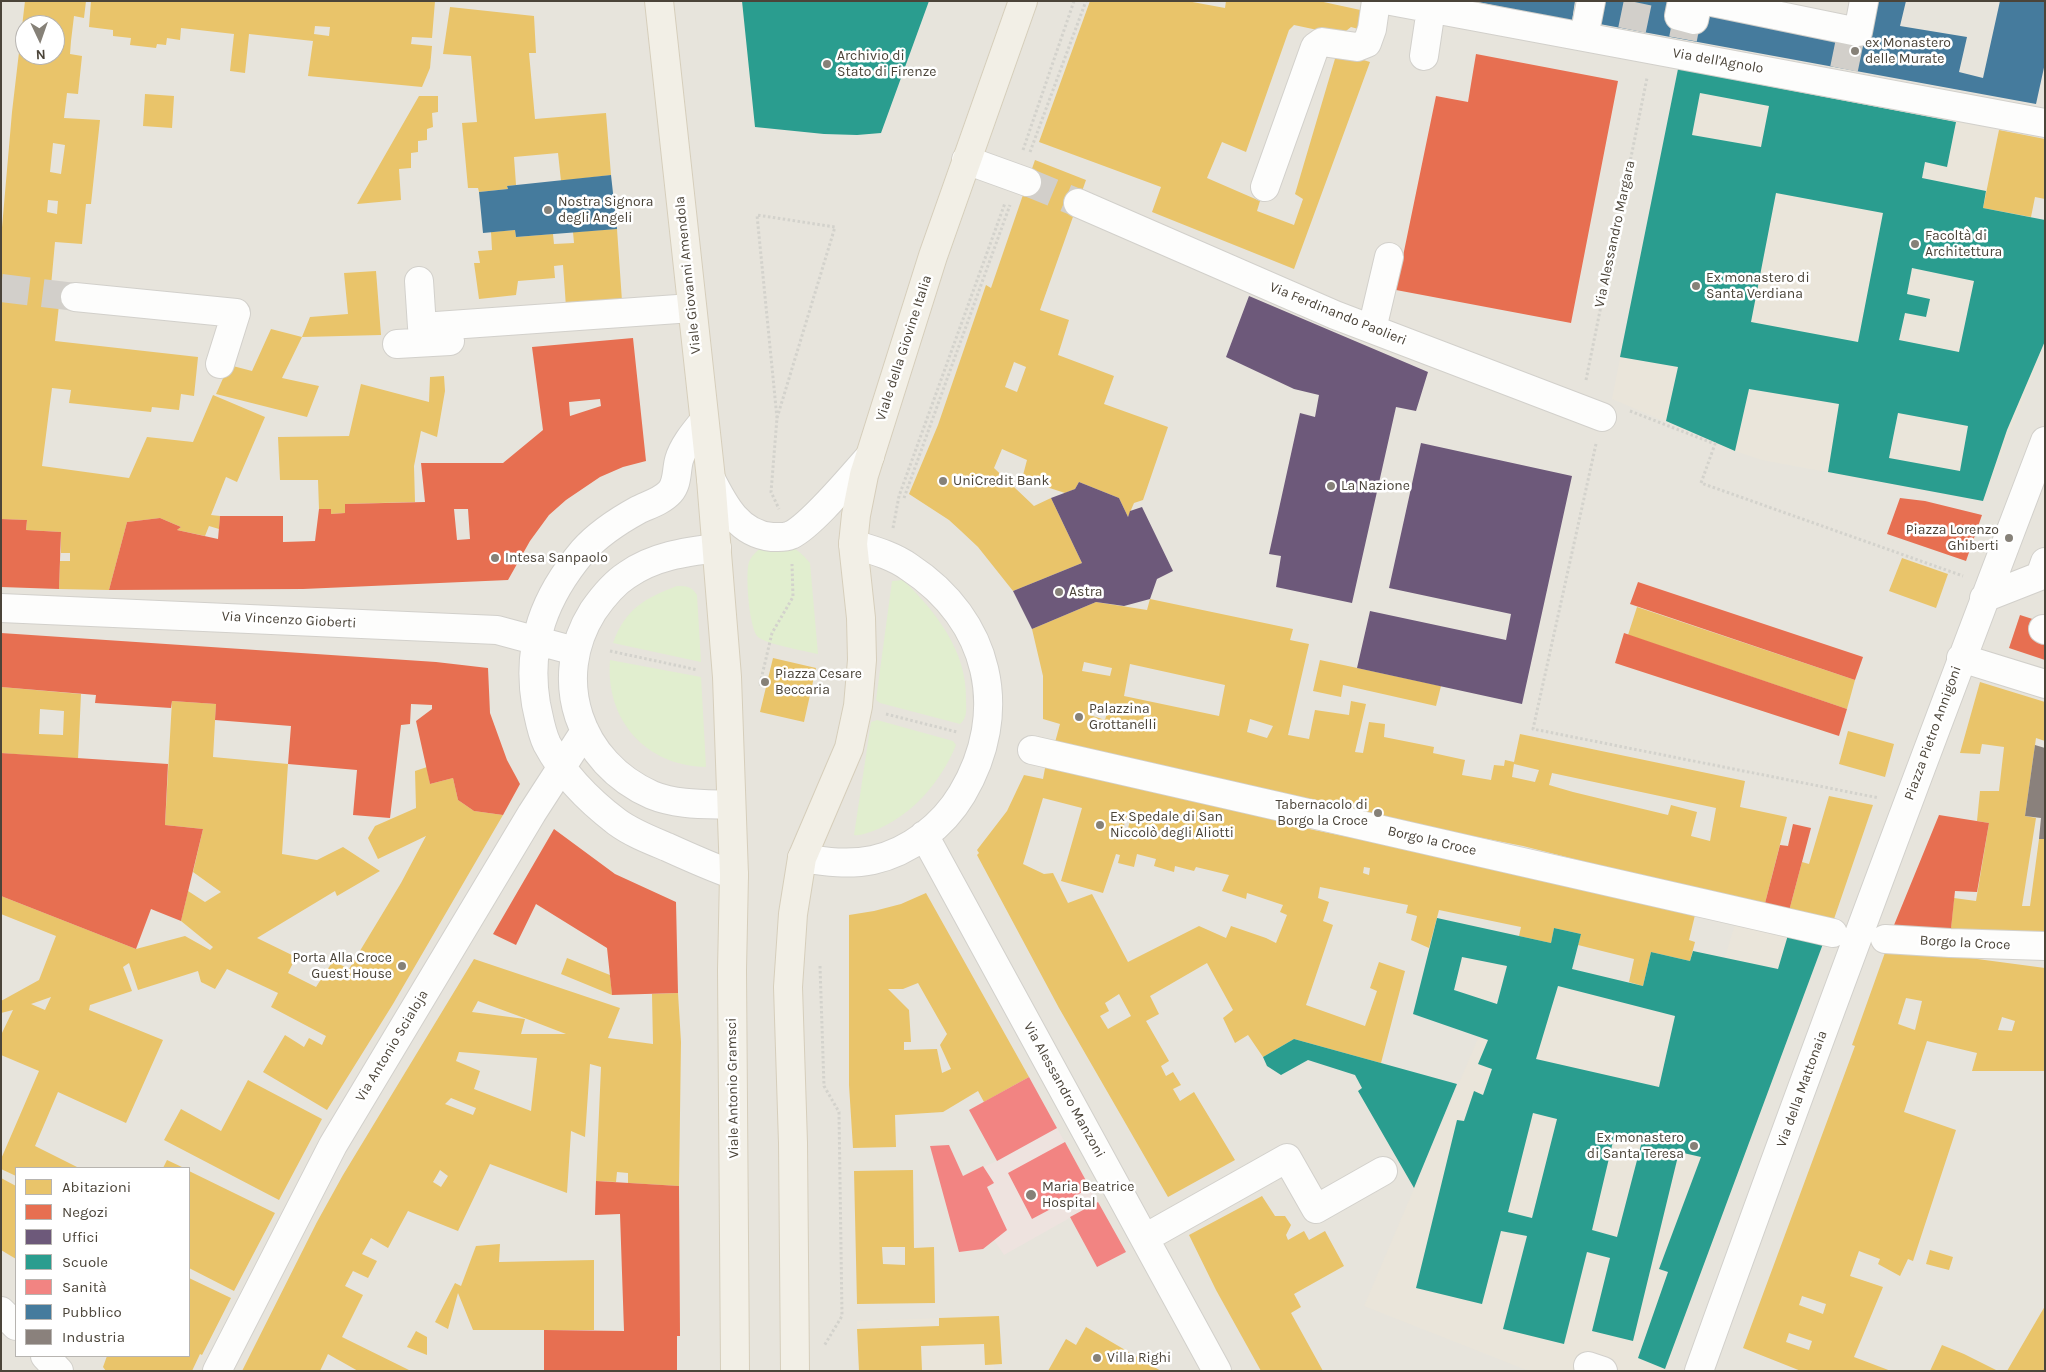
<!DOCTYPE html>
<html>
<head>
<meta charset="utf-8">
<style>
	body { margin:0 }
	#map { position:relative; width:2046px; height:1372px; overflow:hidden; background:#f4f2ee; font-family:Karla,sans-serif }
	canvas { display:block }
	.frame { position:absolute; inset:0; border:2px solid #4b4439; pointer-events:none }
	.legend { position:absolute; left:15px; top:1167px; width:175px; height:190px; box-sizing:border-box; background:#fff; border:1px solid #b7b4b0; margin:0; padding:6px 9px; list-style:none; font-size:15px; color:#4b4439 }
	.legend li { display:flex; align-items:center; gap:10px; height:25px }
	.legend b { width:25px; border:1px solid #b7b4b0 }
	.north { position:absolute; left:15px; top:15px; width:50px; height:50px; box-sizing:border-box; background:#fff; border:1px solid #b7b4b0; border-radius:50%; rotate:177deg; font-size:14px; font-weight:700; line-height:20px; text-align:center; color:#4b4439 }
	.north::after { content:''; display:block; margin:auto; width:18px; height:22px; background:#868178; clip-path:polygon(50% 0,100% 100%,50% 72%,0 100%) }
</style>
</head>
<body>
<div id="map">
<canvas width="2046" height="1372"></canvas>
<div class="frame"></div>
<ul class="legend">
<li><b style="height:14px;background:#e9c46a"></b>Abitazioni</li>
<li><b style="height:14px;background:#e76f51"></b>Negozi</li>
<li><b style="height:14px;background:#6d597a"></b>Uffici</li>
<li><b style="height:14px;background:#2a9d8f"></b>Scuole</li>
<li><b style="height:14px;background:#f28482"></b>Sanità</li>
<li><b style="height:14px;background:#457b9d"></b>Pubblico</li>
<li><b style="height:14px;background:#8a817c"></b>Industria</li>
</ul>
<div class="north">N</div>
</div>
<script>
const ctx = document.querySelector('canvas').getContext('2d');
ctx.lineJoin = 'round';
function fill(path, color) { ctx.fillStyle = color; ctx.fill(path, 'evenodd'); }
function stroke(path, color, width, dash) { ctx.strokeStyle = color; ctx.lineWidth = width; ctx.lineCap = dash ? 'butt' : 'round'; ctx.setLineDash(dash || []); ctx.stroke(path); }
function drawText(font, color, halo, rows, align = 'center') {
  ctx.font = font + ' Karla,sans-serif'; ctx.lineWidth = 5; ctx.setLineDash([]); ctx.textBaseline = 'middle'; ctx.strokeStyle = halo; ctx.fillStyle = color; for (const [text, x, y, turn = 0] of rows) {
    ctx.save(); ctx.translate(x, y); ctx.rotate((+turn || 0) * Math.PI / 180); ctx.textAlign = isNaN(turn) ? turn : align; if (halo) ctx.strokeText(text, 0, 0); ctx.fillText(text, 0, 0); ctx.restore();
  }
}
fill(new Path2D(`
	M1,1H2045V1371H1ZM25,25H55V55H25ZM16,1168H189V1356H16Z`), '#e7e4dc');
fill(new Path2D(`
	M1678,69L1999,130L1983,207L2045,220V344L1983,501L1762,460L1735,451L1612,399Z
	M1437,918L1551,942L1572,969L1643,985L1651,952L1690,961L1693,951L1725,957L1735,924L1824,941L1665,1371H1529L1364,1306L1479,1036L1413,1014Z
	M999,1316L1002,1364L994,1365V1371H859L857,1321Z`), '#eae5da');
fill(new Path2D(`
	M1057,1128L1098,1202L1004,1255L994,1240L963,1176L997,1161Z`), '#eee3df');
fill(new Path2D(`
	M768,544C789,545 796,546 810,563L818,654C805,651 766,644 758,637C749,629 745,574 749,562C753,553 759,549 768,544Z
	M903,580C936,612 967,651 966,699C966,708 968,718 960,724L880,703L876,700L892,581Z
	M677,586C687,586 691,586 697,595L701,662L613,643C625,609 645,598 677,586Z
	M610,660L701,677L706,767C646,766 605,720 610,660Z
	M877,720L953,741L956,745C941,782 911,817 873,831C866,833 861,836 854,835L871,722Z`), '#e1eecf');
fill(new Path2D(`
	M25,1H86L84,18L74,16L71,41L70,54L82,56L78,94L67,93L64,118L100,120L91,204H86L82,244L55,242L51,286L61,287L55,341L198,357L194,396L181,394L179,410L152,407L151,412L69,403L71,390L52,388L42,466L129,478L147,437L193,442L213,395L265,417L237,482L226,477L211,515L220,516L219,529L209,526L205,536L177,530L181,527L160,518L127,522L109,590L59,589L60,561H70V553H61V532L26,530L27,520L1,519V239L12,112ZM25,25H55V55H25ZM53,143L65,145L61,174L50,172ZM48,200L58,201L57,214L47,212Z
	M91,1H435L432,38L412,37L411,44L432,46L430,68L422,87L308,76L313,41L249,34L245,73L230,71L234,34L181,28L180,40L167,38L166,45L157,44L156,48L130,45L131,38L113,36V30L89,27ZM315,26L330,27L329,36L314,34Z
	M1090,1H1187L1225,8L1226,1H1319L1365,11L1362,30L1351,27L1341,35L1294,25L1289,30L1246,152L1222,142L1207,178L1260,201L1257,211L1294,225L1303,199L1295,194L1337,52L1370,62L1294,269L1152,212L1161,187L1039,142Z
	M450,7L534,16L536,53H529L535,119L606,113L611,175L561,181L558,153L514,157L516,185L507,186L508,189L479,192L478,188H468L462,123L477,122L471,56L443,54Z
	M145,94L174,96L172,128L143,126Z
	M419,96H438V112L432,113L433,127L427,129V140L418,141V152L411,153V168L399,169L401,200L357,204Z
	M1999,130L2045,139V199L2035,197L2031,217L1983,208Z
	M1035,160L1086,180L1040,310L1069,320L1058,355L1114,376L1104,404L1168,427L1143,500L1134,503L1128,517L1119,498L1079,482L1075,489L1065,493L1022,479L1027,460L1002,449L994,468L1034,506L1051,498L1082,563L1013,591L978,547L961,531L949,520L909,494L938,425L986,285L991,288ZM1014,362L1026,367L1017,392L1005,387Z
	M617,229L622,301L566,307L563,265L554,266L555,278L518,281L516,295L479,299L474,263H480L478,251L492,250L491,232L515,230L516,237L553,234L554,244L574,243L573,232Z
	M376,271L381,335L302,337L310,317L348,314L344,273Z
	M271,329L302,337L282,378L319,386L307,417L216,394L229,365L252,371Z
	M444,376L445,391L437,437L421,431L414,466L415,502L345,504V513L331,514V509H319L318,480H280L278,437L349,436L361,384L429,402L430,377Z
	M1902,558L1948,574L1936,608L1889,591Z
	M1150,599L1293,629L1290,640L1309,644L1288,735L1309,739L1315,710L1349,715L1351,701L1366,704L1355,752L1363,753L1369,722L1385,724L1384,737L1434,747L1433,753L1465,760L1462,775L1491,780L1494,765L1504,766L1505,760L1514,762L1520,734L1745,781L1740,807L1787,817L1764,907L1523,846L1417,825L1054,746L1060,724L1043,719V676L1032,629L1096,602L1147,610ZM1084,662L1112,668L1110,676L1082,671ZM1130,664L1225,685L1219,716L1124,696ZM1091,709L1107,713L1105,720L1090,715ZM1250,719L1273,726L1267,738L1247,732ZM1514,764L1539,770L1535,782L1512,777ZM1552,773L1716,808L1710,841L1691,836L1697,812L1671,805L1668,815L1573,792L1549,785Z
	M1637,607L1855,680L1847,709L1628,635Z
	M773,658L816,668L804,722L760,712Z
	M1320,660L1441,686L1436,706L1343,685L1341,697L1313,691Z
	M1980,682L2045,702V741L2036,738L2025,816L2036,818L2022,906H2030L2039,839H2045V938H1950L1954,898L1976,901L1989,823L1977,821L1980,791H1999L2004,747L1982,744L1980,754L1960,753Z
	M1,687L81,694L78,759L1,753ZM40,709L64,711L63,735L39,734Z
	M172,701L216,704L213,757L288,764L282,854L317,860L343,847L380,871L337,896L335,891L257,938L296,957L288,973L316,987L333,961L349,969L401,883L426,836L378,859L368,838L375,826L416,808L415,771L427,767L430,784L453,778L458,800L474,811L503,815L393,1004L327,1110L263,1072L285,1035L304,1047L309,1038L322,1045L326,1036L271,1007L278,993L227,969L215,989L201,982L198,971L138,990L129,963L123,967L132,991L90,1005L89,1010L163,1040L126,1123L58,1092L35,1146L79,1168H16V1176L1,1169V1159L39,1071L1,1055V1035L13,1010L1,1013V1001L39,980L56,936L1,914V896L136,949L185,936L210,950L213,947L181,921L188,891L205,902L221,892L193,872L203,829L165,825ZM51,997L45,1010L31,1004Z
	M1848,731L1894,744L1885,777L1839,764Z
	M1046,763L1213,803L1309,829L1455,859L1695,915L1689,940L1695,942L1690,961L1651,952L1643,986L1629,982L1634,959L1578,945L1581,934L1554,928L1551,943L1519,936L1521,927L1439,910L1429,948L1411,940L1417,916L1406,913L1408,905L1320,887L1318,898L1329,902L1323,921L1333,925L1306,1005L1365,1026L1377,991L1370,988L1379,962L1405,971L1381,1063L1294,1039L1263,1057L1248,1035L1235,1043L1223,1018L1233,1010L1207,963L1150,996L1159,1014L1146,1021L1169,1061L1161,1066L1166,1076L1173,1072L1181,1085L1173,1089L1180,1101L1194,1092L1235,1160L1168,1197L1059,1008L977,855L979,853L977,850L1007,811L1024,775L1043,779ZM1043,798L1082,808L1061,881L1103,893L1116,854L1120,855L1118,863L1134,867L1137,854L1156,859L1154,866L1174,872L1175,866L1194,871L1196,867L1229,875L1222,891L1246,899L1247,893L1283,905L1280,912L1287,915L1276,943L1266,938L1231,926L1226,938L1199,926L1128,962L1092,894L1068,903L1053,873L1044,874L1023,864ZM1128,813L1132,814L1125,839L1120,838ZM1364,867L1370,868L1369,875L1363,873ZM1119,994L1131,1016L1108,1029L1100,1016L1109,1011L1105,1003Z
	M1829,796L1873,805L1834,919L1789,911L1802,862L1809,864Z
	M926,893L1029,1077L984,1102L978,1091L943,1112L895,1115L896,1147L853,1148L849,1085V915L874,911L901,904ZM918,983L947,1034L940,1045L951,1069L942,1073L937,1049L904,1050V1042H911L909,1010L888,989H903Z
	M1887,947L2045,968V1071H1972L1977,1053L1927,1041L1904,1112L1956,1130L1913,1261L1908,1259L1900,1276L1878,1264L1880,1259L1859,1251L1850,1276L1883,1287L1854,1357L1891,1371H1801L1743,1348L1855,1046L1852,1045ZM1906,998L1922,1001L1915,1030L1898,1024ZM2002,1017L2015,1021L2012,1031L1998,1030ZM1802,1296L1826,1304L1823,1314L1799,1305ZM1789,1333L1812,1341L1809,1350L1786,1342Z
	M567,958L610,975L612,995L561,974Z
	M474,959L620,1008L608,1038L653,1044L652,994L678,993L681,1042L679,1186L628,1183V1173L617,1172L616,1182L596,1181L601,1067L590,1064L585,1137L571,1131L567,1193L490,1164L458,1231L408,1211L388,1248L371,1238L362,1254L377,1261L368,1278L353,1271L345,1286L363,1295L342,1337L411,1371H358L328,1354L320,1371H242L317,1222L343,1175ZM478,1001L527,1019L566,1034H521L525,1019L472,1012ZM459,1052L537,1058L531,1111L474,1089L480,1071L456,1061ZM451,1098L476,1108L473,1115L445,1104ZM440,1170L448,1176L441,1187L433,1182Z
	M248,1080L322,1119L279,1200L164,1140L181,1109L221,1131Z
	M167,1160L184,1168H163Z
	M913,1170L914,1248L934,1247L935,1303L857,1304L854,1171ZM882,1247H905V1265L883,1264Z
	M189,1171L275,1213L234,1291L189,1268Z
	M1,1178L16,1186V1259L1,1250Z
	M1262,1196L1275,1216H1285L1291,1225L1286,1235L1288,1240L1304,1231L1309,1240L1325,1231L1344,1266L1294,1294L1301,1307L1291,1313L1323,1371H1261L1216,1290L1189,1235Z
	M500,1244L499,1262L594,1260V1330H473L458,1293L448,1329L435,1322L455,1283L461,1286L476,1246Z
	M1930,1250L1953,1257L1949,1270L1926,1264Z
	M189,1278L231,1298L202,1355L200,1354L192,1371H106L103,1367L107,1356H189Z
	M2045,1306V1371H2007Z
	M999,1316L1002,1364L985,1365L984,1344L921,1346L922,1371H859L857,1329L939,1326V1318Z
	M1086,1327L1161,1371H1048L1066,1339L1076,1345Z
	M416,1331L427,1337V1355L407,1347Z
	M1942,1345L1964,1354L1998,1371H1930Z`), '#e9c46a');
fill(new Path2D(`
	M1476,54L1618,81L1571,323L1396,290L1436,96L1468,102Z
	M633,338L646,461L623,467L600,477L566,500L549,515L530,541L508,580L303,589L109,590L127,522L160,518L181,527L177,530L218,539L220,516H283V542L315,541L319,509H331V514L345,513V504L425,502L421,463H503L543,430L532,347ZM600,399L601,406L570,416L569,402ZM454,509H468L470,539L457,540Z
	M1900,498L1925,501L1982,515L1966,561L1887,534Z
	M1,519L27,520L26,530L61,532L59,589L1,587Z
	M1638,582L1863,657L1855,680L1630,604Z
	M2020,615L2045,623V660L2009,648Z
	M1,633L436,662L488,668L490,713L507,760L520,784L503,815L474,811L458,800L453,778L430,784L416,721L432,709V705L411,704L410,724L401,725L390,818L353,815L357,770L288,764L291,726L215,720L216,704L172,701L171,708L95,703L96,695L1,687Z
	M1624,633L1847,709L1839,736L1615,663Z
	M1,753L168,764L165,825L203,829L181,921L151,909L136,949L1,896Z
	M1939,815L1989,823L1977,892L1955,891L1950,938L1892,930Z
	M1793,824L1811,828L1789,911L1764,907L1780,845L1788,846Z
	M554,829L615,874L676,902L678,993L612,995L607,948L536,904L516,945L493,934Z
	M596,1181L679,1186L680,1336H677V1371H544V1330L624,1331L620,1214L595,1215Z`), '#e76f51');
fill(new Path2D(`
	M1249,296L1428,372L1416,411L1396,407L1352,603L1276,587L1281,556L1269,554L1300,413L1315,417L1319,395L1294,389L1226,357Z
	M1421,443L1572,476L1522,704L1357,668L1370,611L1506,640L1511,614L1389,588Z
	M1079,482L1119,498L1128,517L1130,511L1142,507L1173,571L1157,579L1150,599L1124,606L1096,602L1032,629L1013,591L1082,563L1051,498L1075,489Z`), '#6d597a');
fill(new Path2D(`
	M742,1H929L881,133L857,135L824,134L755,127Z
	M1678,69L1956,122L1947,167L1925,162L1922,178L1986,191L1983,208L2045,220V341L2007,430L1983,501L1828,472L1839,404L1749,389L1735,451L1666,421L1678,367L1620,357ZM1700,93L1769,106L1761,147L1692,135ZM1776,193L1883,213L1858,342L1751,322ZM1912,268L1974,281L1959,352L1899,340L1905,313L1926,317L1930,299L1907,294ZM1898,413L1968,426L1960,471L1889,458Z
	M1437,918L1551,943L1554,928L1581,934L1572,969L1643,986L1651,952L1690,961L1693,951L1778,969L1788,935L1824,941L1665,1369L1638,1358L1668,1272L1659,1269L1701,1157L1679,1152L1633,1341L1592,1331L1610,1258L1587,1252L1564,1344L1503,1329L1527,1236L1501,1231L1482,1304L1416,1288L1457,1120L1464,1121L1474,1091L1483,1095L1492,1069L1478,1064L1488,1040L1413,1014ZM1462,957L1507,966L1497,1004L1454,990ZM1558,986L1675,1016L1659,1087L1536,1059ZM1533,1113L1557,1119L1532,1218L1508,1212ZM1615,1133L1642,1141L1617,1237L1592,1230Z
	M1294,1039L1457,1084L1414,1188L1358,1091L1362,1088L1355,1075L1308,1060L1281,1075L1267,1066L1263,1057Z`), '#2a9d8f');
fill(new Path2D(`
	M1029,1077L1057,1128L997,1161L969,1110Z
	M1065,1142L1090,1188L1032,1219L1008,1173Z
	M949,1145L963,1176L983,1166L994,1183L987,1187L1007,1230L983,1249L959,1252L930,1146Z
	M1098,1202L1126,1252L1097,1267L1070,1217Z`), '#f28482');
fill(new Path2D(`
	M1472,1H1575L1572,21Z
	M1599,1H1698L1852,30L1864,1H1906L1900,26L1967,37L1959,72L1983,78L2000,1H2045V63L2036,104L1594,23Z
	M611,175L617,229L516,237L515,230L483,233L479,192L508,189L507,186Z`), '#457b9d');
fill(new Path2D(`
	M2035,745L2045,748V839H2039L2041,818L2025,816Z`), '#8a817c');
stroke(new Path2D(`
	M1632,30L1638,1
	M1683,39L1687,18
	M1844,69L1852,30
	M1027,182L1078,203
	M1,288L75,297`), '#d2cfca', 28, [28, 14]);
const minor = new Path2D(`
	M1391,1L2045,123
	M1682,1L1679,16L1694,20L1698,1
	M1707,1L1858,32L1864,1
	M1584,37L1591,1
	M1424,56L1431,9
	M966,160L1027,182
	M1265,187L1315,47L1322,42L1357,47L1367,43L1372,29L1376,1
	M1078,203L1335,315L1602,417
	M419,281L422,327L692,308
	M75,297L236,313L220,364
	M1372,329L1389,257
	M397,344L450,341
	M703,422C694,433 683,446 679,460C676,471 678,483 670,492C662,501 648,505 638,510C618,521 598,534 583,551C545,596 526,644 536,704C539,717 541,732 547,744C564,776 588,800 617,822C632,833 650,840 667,847C689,857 711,867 734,875
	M711,479C724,505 739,534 772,537C779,537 784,538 791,535C812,525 852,476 870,456
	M717,548C685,552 654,556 627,575C613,584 602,598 593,611C550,679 579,763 652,795C676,805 706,804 731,805
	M1984,598L2040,576L2045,562
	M1,608L497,630L575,651
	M2043,629L2045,630
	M1961,658L2045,684
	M1032,750L1833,933
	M924,835L1217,1371
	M802,858C826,862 849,865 873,860C909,852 943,826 962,794C1011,712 990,620 909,567C892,555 872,550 853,544
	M1885,939L1950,943L2045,946
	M1145,1238L1287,1158L1316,1209L1383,1171
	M1,1311L16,1326
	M45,1356L59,1371
	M1588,1366L1603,1371
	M217,1371L333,1145L532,813L585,731
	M1699,1371C1811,1059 1927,750 2045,441`);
const major = new Path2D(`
	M659,1L711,479L727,677L734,875L732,970L735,1371
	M795,1371L793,1143L788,987L793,914L802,858L849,748L858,706L862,660L861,618L853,544L856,515L864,475L933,256L1023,1`);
stroke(minor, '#d2d0cb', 30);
stroke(major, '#d6cebb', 30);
stroke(new Path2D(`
	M1023,150L1074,1
	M1030,152L1086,1
	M1586,380L1647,78
	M1630,411L1715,444L1701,483L1963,576
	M777,418L835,227L757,215L777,418L771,492L779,509
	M1596,444L1533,729L1879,798
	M904,498L1010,205
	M893,528L899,496L1005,203
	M610,651L698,670
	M759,684L766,685
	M760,684L772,633L793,597L792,564
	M886,714L957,732
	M820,966L824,1086L839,1112L842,1316L824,1346`), '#d3d2cc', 3, [2.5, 2.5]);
stroke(minor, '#fdfdfc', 28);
stroke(major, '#f2efe6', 28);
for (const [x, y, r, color] of [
	[1855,51,5,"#868178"],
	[827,64,5,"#868178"],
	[548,210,5,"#868178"],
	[1915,244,5,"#868178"],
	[1696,286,5,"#868178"],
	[943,481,5,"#868178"],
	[1331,486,5,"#868178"],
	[2009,538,5,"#868178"],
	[495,558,5,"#868178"],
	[1059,592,5,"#868178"],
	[765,682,5,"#868178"],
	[1079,717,5,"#868178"],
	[1378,813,5,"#868178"],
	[1100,825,5,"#868178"],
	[402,966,5,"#868178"],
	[1694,1146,5,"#868178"],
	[1031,1195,6,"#868178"],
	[1097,1358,5,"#868178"]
]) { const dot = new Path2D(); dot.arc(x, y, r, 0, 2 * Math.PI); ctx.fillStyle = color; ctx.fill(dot); stroke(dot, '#fff', 2); }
drawText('14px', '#4b4439', '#fff', [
	["ex Monastero",1865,43],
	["delle Murate",1865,59],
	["Archivio di",837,56],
	["Stato di Firenze",837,72],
	["Nostra Signora",558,202],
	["degli Angeli",558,218],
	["Facoltà di",1925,236],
	["Architettura",1925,252],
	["Ex monastero di",1706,278],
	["Santa Verdiana",1706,294],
	["UniCredit Bank",953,481],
	["La Nazione",1341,486],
	["Piazza Lorenzo",1999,530,"right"],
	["Ghiberti",1999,546,"right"],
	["Intesa Sanpaolo",505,558],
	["Astra",1069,592],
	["Piazza Cesare",775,674],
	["Beccaria",775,690],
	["Palazzina",1089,709],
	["Grottanelli",1089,725],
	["Tabernacolo di",1368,805,"right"],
	["Borgo la Croce",1368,821,"right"],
	["Ex Spedale di San",1110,817],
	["Niccolò degli Aliotti",1110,833],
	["Porta Alla Croce",392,958,"right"],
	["Guest House",392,974,"right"],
	["Ex monastero",1684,1138,"right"],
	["di Santa Teresa",1684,1154,"right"],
	["Maria Beatrice",1042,1187],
	["Hospital",1042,1203],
	["Villa Righi",1107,1358]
], 'left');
drawText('14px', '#4b4439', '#fff', [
	["Via dell'Agnolo",1718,61,10],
	["Via Alessandro Margara",1615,234,-78],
	["Viale Giovanni Amendola",688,275,-96],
	["Via Ferdinando Paolieri",1338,314,22],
	["Viale della Giovine Italia",904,348,-72],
	["Via Vincenzo Gioberti",289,620,3],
	["Piazza Pietro Annigoni",1933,733,-70],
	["Borgo la Croce",1432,841,13],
	["Borgo la Croce",1965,943,3],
	["Via Antonio Scialoja",392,1046,-59],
	["Viale Antonio Gramsci",733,1088,-91],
	["Via della Mattonaia",1802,1089,-70],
	["Via Alessandro Manzoni",1064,1090,61]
]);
</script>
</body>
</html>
